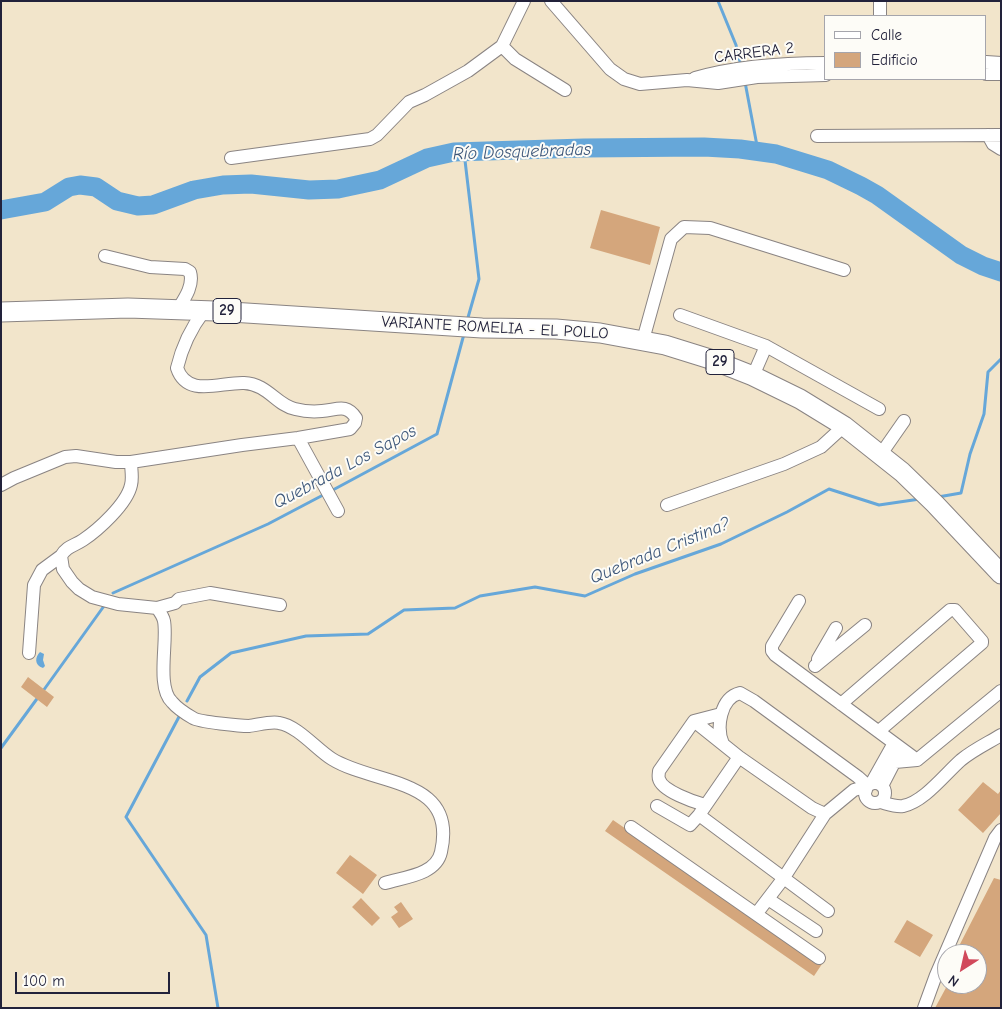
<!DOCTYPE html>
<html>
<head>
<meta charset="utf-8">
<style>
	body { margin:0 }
	#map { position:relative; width:1002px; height:1009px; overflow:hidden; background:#f2e5cb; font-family:"Comic Neue",sans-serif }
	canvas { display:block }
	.frame { position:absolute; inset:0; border:2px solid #22223b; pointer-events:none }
	.legend { position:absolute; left:824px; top:15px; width:162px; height:65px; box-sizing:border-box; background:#fdfcf7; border:1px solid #a5a5ac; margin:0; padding:6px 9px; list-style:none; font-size:15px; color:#22223b }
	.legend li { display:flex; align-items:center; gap:10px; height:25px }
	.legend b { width:25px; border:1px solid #a5a5ac }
	.north { position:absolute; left:937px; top:944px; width:50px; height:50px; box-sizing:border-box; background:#fdfcf7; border:1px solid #a5a5ac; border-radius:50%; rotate:215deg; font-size:14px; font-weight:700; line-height:20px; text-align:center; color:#22223b }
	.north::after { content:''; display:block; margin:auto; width:18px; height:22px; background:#d1495b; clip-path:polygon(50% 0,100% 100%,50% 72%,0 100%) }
	.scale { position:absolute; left:15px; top:972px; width:155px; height:22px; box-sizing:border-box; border:2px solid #22223b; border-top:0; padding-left:6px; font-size:15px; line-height:18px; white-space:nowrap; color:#22223b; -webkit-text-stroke:4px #fdfcf7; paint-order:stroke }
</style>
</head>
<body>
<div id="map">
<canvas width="1002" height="1009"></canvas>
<div class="frame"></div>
<ul class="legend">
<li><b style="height:6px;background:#fff"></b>Calle</li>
<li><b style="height:14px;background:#d4a67c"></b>Edificio</li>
</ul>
<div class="north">N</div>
<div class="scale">100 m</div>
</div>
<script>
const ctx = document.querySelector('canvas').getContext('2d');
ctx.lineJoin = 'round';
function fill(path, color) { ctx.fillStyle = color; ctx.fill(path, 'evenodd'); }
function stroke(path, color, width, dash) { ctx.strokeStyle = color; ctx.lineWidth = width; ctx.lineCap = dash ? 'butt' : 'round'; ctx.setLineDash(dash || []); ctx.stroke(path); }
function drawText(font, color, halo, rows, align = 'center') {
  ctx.font = font + ' "Comic Neue",sans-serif'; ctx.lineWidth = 4; ctx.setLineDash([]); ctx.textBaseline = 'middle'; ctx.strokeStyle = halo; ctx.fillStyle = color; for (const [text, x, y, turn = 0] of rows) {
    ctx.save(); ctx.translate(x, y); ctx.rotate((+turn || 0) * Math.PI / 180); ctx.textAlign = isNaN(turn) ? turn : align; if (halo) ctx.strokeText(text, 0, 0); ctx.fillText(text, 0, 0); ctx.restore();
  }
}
fill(new Path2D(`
	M40,652L44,654L43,660L45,666L43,668C34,665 35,657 40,652Z`), '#66a7d9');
stroke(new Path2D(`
	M718,1L736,45L741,66
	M745,82L758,151
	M464,152L479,279L467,321
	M331,491L437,434L464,334
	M938,497L961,493L970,454L984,414L988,372L1001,359
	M113,593L268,524L325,494
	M43,691L104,606
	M187,701L200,677L231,653L306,636L368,634L404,610L455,608L480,596L535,587L585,596L635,574L721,544L787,512L829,489L879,505L920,499
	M181,713L126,817L206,935L218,1008
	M1,748L39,696`), '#66a7d9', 3);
stroke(new Path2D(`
	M1,210L45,202L69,187L80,185L96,187L117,201L138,206L153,205L194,190L223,185L251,184L309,190L338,189L380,180L427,158L454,152L584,148L704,147L740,149L776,154L828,170L861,186L877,195L961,255L983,266L1001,272`), '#66a7d9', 19);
fill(new Path2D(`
	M601,210L660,227L650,265L590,248Z
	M28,677L54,697L47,707L21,687Z
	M983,782L998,794L1001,790V813L983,833L958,810Z
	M613,820L822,964L814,976L605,831Z
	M350,855L377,875L363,894L336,873Z
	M994,878L1001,880V1008H935L948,984H977V954L959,946Z
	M361,898L380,918L372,926L352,907Z
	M401,902L413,919L399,928L391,917L398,912L394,907Z
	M907,920L933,935L920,957L894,942Z`), '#d4a67c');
const minor = new Path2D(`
	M551,1L610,69L624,79L640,84L687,80L718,83L757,77L826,75
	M880,16V1
	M502,46L515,59L565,90
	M986,62L1001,63
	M986,74H1001
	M695,78C737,66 781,63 826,63
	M988,135L993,144L1001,149
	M817,136L1001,135
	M231,158L370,139L377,135L409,102L425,95L468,71L502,46L524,1
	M105,256L150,267L185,269L190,272C194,285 185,298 178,309
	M680,315L766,346L879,409
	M643,340L671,239L684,227L710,228L844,270
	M753,376L766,346
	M298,438L338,511
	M881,454L904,421
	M131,462C131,469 133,478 131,485C127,504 98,530 83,540C74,546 67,546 61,556L63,569L72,582L79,589L92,597L118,604L157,608L175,603L179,599L210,593L280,605
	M1,485L14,478L65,457L76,456L116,462H131L242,445L298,438L350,429L355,423L356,418C346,403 337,410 322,411C313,412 303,411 295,409C276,405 268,384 244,383C220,382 187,398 177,368C182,347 191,328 204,311
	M667,505L784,464L821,447L844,426
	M799,601L772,646V651L775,655L917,760
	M157,608C160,612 163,616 164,621C168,641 156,687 172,702C177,708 186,714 193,718C199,722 241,726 249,726C258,725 271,721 279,723C298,726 317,750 332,759C376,786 458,777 441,852C436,875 404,877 385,883
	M29,653L34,585L42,570L61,556
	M818,659L836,628
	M815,666L865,625
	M841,704L950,610H955L982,641V643L879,731
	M694,721L739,757L812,808L825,814
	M723,744C716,728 720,698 740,693L754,701L858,777L868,786
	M739,757L699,815L828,911
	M895,762L917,760L1001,691
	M865 793a10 10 0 1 1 20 0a10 10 0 1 1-20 0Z
	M871,784L894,743
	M882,786L898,755
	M880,802C888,804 895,807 903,806C924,802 945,774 961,760C973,750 988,743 1001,735
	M705,805C694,802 662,791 659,779C658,777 659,773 659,771L694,721L721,714
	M657,806L690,825L699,815
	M631,827L819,958
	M768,899L816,931
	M757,913L783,879L825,814L854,790L861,788L866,790
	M924,1008L936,975L995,838L1001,830`);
const highway = new Path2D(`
	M1,312L128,308L215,311L482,328L556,329L600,333L665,345L710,359L753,376L800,399L844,426L902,472L935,504L1001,574`);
stroke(minor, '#8a8483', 14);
stroke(highway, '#8a8483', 21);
stroke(minor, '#fff', 12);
stroke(highway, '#fff', 19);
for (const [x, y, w] of [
	[227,311,28],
	[720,362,28]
]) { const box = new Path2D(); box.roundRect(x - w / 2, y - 12.5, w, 25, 4); ctx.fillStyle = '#fdfcf7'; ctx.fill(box); stroke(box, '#22223b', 1); }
drawText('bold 15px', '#22223b', null, [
	["29",227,311],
	["29",720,362]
]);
drawText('16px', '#22223b', '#fdfcf7', [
	["CARRERA 2",754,53,-7],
	["VARIANTE ROMELIA - EL POLLO",495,328,3]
]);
drawText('italic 18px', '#3d577a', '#fdfcf7', [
	["Río Dosquebradas",522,152,-2],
	["Quebrada Los Sapos",345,467,-28],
	["Quebrada Cristina?",660,551,-22]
]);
</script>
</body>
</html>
